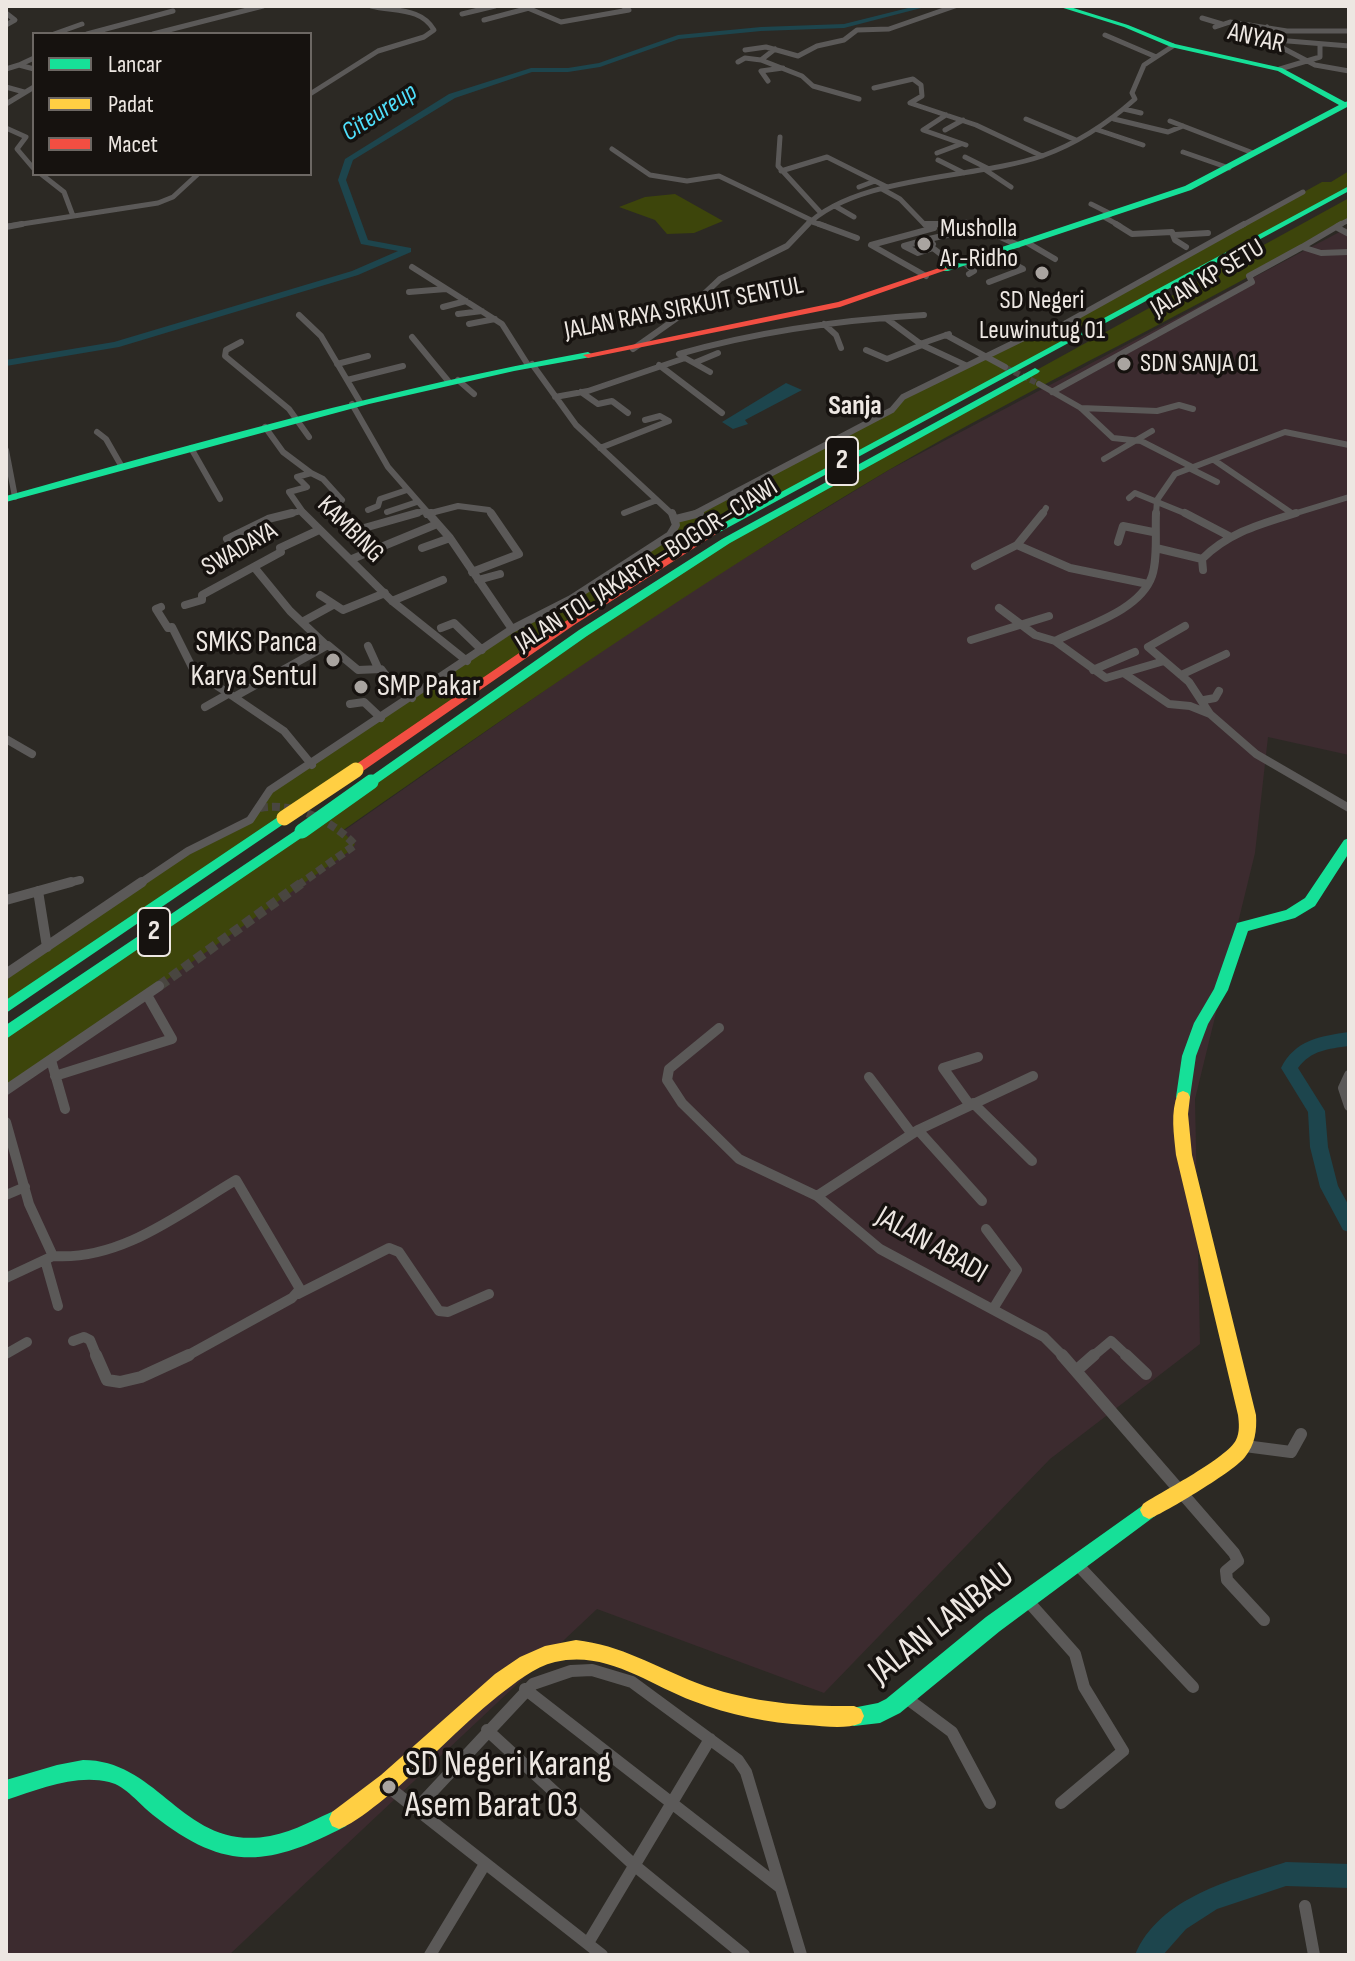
<!DOCTYPE html>
<html>
<head>
<meta charset="utf-8">
<style>
	body { margin:0 }
	#map { position:relative; width:1355px; height:1961px; overflow:hidden; background:#2c2924; font-family:"Sofia Sans Condensed",sans-serif }
	canvas { display:block }
	.frame { position:absolute; inset:0; border:8px solid #ede7e2; pointer-events:none }
	.legend { position:absolute; left:32px; top:32px; width:280px; height:144px; box-sizing:border-box; background:#16120f; border:2px solid #6c6763; margin:0; padding:10px 14px; list-style:none; font-size:24px; color:#ede7e2 }
	.legend li { display:flex; align-items:center; gap:16px; height:40px }
	.legend b { width:40px; border:2px solid #6c6763 }
</style>
</head>
<body>
<div id="map">
<canvas width="1355" height="1961"></canvas>
<div class="frame"></div>
<ul class="legend">
<li><b style="height:10px;background:#16e098"></b>Lancar</li>
<li><b style="height:10px;background:#ffcf43"></b>Padat</li>
<li><b style="height:10px;background:#f24e42"></b>Macet</li>
</ul>
</div>
<script>
const ctx = document.querySelector('canvas').getContext('2d');
ctx.lineJoin = 'round';
function fill(path, color) { ctx.fillStyle = color; ctx.fill(path, 'evenodd'); }
function stroke(path, color, width, dash) { ctx.strokeStyle = color; ctx.lineWidth = width; ctx.lineCap = dash ? 'butt' : 'round'; ctx.setLineDash(dash || []); ctx.stroke(path); }
function drawText(font, color, halo, rows, align = 'center') {
  ctx.font = font + ' "Sofia Sans Condensed",sans-serif'; ctx.lineWidth = 7; ctx.setLineDash([]); ctx.textBaseline = 'middle'; ctx.strokeStyle = halo; ctx.fillStyle = color; for (const [text, x, y, turn = 0] of rows) {
    ctx.save(); ctx.translate(x, y); ctx.rotate((+turn || 0) * Math.PI / 180); ctx.textAlign = isNaN(turn) ? turn : align; if (halo) ctx.strokeText(text, 0, 0); ctx.fillText(text, 0, 0); ctx.restore();
  }
}
fill(new Path2D(`
	M1349,227V755L1268,737L1255,853L1195,1099L1200,1344L1050,1459L824,1693L597,1609L229,1955H6V1067L664,607L889,470Z`), '#3c2b2f');
fill(new Path2D(`
	M1349,171V187L710,533L6,1007V975L149,877L250,820L263,797L467,661L664,539L676,519L688,517L892,410L899,400L1036,332L1046,334L1322,182H1331Z
	M675,194L723,221L694,233L667,234L655,220L619,207L645,197Z
	M1349,198V220C1198,309 1038,383 887,471C699,582 521,706 342,831L355,844L351,850L6,1093V1033L726,541Z`), '#3d450b');
fill(new Path2D(`
	M786,383L802,390L745,420L748,424L733,429L722,422Z`), '#1d454d');
fill(new Path2D(`
	M916,6H929L844,28L761,31L679,39L600,67L568,72H532L455,98L353,160L346,180L368,240L411,248V252L358,275L119,347L6,366V360L114,342L352,271L398,251L361,244L338,180L345,159L449,94L531,68H568L599,63L678,35L761,27L844,24Z
	M1349,1032V1046C1328,1049 1311,1050 1298,1068L1325,1111L1328,1147L1338,1186L1349,1206V1232L1343,1230L1320,1187L1310,1147L1308,1112L1281,1068C1295,1040 1320,1036 1349,1032Z
	M1286,1862L1349,1864V1888L1286,1886L1217,1909L1186,1929L1163,1955H1135C1159,1897 1232,1880 1286,1862Z`), '#1d454d');
stroke(new Path2D(`
	M1006,368L1039,384`), '#494640', 6, [6, 3]);
stroke(new Path2D(`
	M260,808C293,802 332,820 355,845L300,884`), '#494640', 8, [8, 4]);
stroke(new Path2D(`
	M159,986L303,882`), '#494640', 10, [10, 5]);
stroke(new Path2D(`
	M523,6L561,22L629,10L623,6
	M6,13L15,20L6,25
	M462,14L495,6
	M1202,18L1222,24
	M484,20L529,8
	M1215,27L1230,22L1287,31H1349
	M1267,27L1261,32L1276,40
	M54,34L82,24
	M87,34L173,11
	M153,34L263,6
	M1105,35L1154,56
	M1275,44L1315,65L1349,71
	M1267,46L1276,40L1349,46
	M775,49L761,60L802,76L813,86L859,99
	M745,50L766,47L798,56L817,46L844,40L857,30L889,29L955,6
	M738,62L745,58L761,60
	M19,65L34,58
	M6,69L19,65L34,69
	M1280,69L1320,57V45
	M768,81L761,71L783,68
	M6,87L24,92
	M874,88L913,79L921,85L922,96L910,103L976,125L1042,156
	M310,94L378,51L424,37L434,30C421,7 394,12 371,6
	M6,104L34,87
	M1124,109L1141,113
	M946,115L923,130L966,145
	M1026,119L1076,140
	M1114,119L1168,132L1183,126
	M1170,121L1253,153
	M6,128L26,137L17,149L34,169
	M945,130L963,120
	M1098,130L1143,145
	M780,137L778,166L820,212
	M612,149L650,175L687,181L719,176L811,220
	M1183,152L1229,168
	M937,153L961,144
	M965,157L987,168
	M938,160L964,173
	M984,169L1011,187
	M781,171L827,157L887,187
	M41,174L64,192L73,216
	M859,187L875,181
	M882,189L900,199L926,226L966,222L976,226
	M1091,204L1111,214
	M835,206L854,217
	M1104,217L1120,226
	M809,221L825,226
	M9,226L158,203L173,197L198,174
	M806,226C856,175 975,179 1042,156C1078,143 1107,124 1135,99L1132,93L1144,65L1173,46
	M1241,226L1303,192
	M1337,226L1349,220`), '#5b5958', 5);
stroke(new Path2D(`
	M819,224L857,238
	M925,224H941
	M972,224L1018,245
	M1116,224L1132,234L1172,232L1175,240L1186,247
	M1341,224L1336,227L1349,234
	M946,225L956,233L929,239L933,244L929,245L956,266
	M6,227L22,224
	M1175,235L1208,233
	M929,239L904,246L918,253L933,248
	M1026,242L1055,259
	M1302,247L1336,227
	M965,263L974,271L969,274
	M412,267L502,324L528,365
	M926,276L871,245L934,228
	M989,282L1023,269L993,253
	M409,292L446,289
	M443,307L466,301
	M458,314L482,311
	M299,315L321,336L360,402
	M887,319L922,345
	M469,324L495,319
	M824,324L836,335L841,348
	M946,335L1005,367
	M412,337L449,382
	M241,342L226,350L225,356L289,409L309,437
	M920,344L949,334
	M633,349L684,313L720,279L787,246L808,224
	M866,350L887,359L922,345L965,365
	M685,358L694,363L718,353
	M694,363L710,372
	M337,364L368,356
	M532,364L576,425L673,515
	M659,365L722,413
	M347,380L403,366
	M458,380L474,394
	M1039,384L1081,408L1113,438L1141,441L1192,467
	M581,392L598,404L612,401L628,413
	M1052,392L1252,282L1249,276L1302,247L1321,253L1348,252
	M555,397L588,391L685,358L679,354C759,331 841,320 924,315
	M352,404L388,467L430,515
	M1081,408L1157,411L1179,405L1193,409
	M265,427L283,452L311,473L297,477L307,487L289,492L305,515
	M97,432L106,439L122,467
	M191,448L220,499
	M600,448L669,421L660,416L645,420
	M6,450L15,497
	M1104,459L1152,431
	M1214,460L1293,514
	M1189,468L1217,482
	M311,473L323,479L342,500
	M1129,498L1135,493L1189,515
	M368,510L378,506L380,499L407,490
	M387,512L417,502
	M624,513L657,500
	M427,514L458,506L489,510L492,515
	M284,515L301,511
	M410,515L424,511
	M692,515L892,410L903,397L1036,332L1046,334L1244,224
	M1042,515L1046,508
	M1156,515L1157,500L1175,474L1285,432L1349,445
	M1290,515L1349,497`), '#5b5958', 6);
stroke(new Path2D(`
	M303,513L392,601L467,661
	M428,513L450,538L512,629
	M1043,513L1017,545L1070,568L1148,584
	M1156,513C1155,532 1158,558 1152,576C1140,611 1085,626 1055,641L1106,678L1164,661
	M1185,513L1229,536
	M427,514L431,513
	M676,519L700,513
	M357,530L417,513
	M227,539L268,519L292,513
	M1118,542L1123,526L1153,532
	M422,548L450,538
	M1156,548L1202,559
	M352,559L437,524
	M975,566L1017,545
	M254,567L290,611L326,645
	M1203,570L1202,559C1229,532 1261,524 1296,513
	M472,572L519,554L491,513
	M478,580L500,574
	M320,595L343,610L385,593
	M392,601L443,580
	M185,605L202,600V595L281,552L280,548L319,530
	M161,607L156,609L168,628L172,627L194,671L234,697
	M999,608L1035,635L1055,641
	M302,622L333,605
	M1185,626L1148,647L1189,682L1210,714
	M441,628L454,623L482,650
	M971,640L1049,616
	M368,646L378,668
	M1093,670L1135,652
	M1125,674L1169,704L1190,706L1210,714L1256,754L1349,808
	M1181,675L1226,654
	M1204,700L1215,698L1219,691
	M350,704L364,702L381,718
	M205,707L228,694
	M6,739L32,754
	M312,765L284,731L234,697L328,645L358,670L381,669L393,685L412,698
	M64,884L80,880
	M139,884L188,851L250,820L270,790L512,629L571,599L670,535L676,525L672,513`), '#5b5958', 8);
stroke(new Path2D(`
	M38,891L47,947
	M6,900L71,882
	M6,974L142,882
	M719,1028L669,1069L667,1080L682,1103L739,1159L817,1196L880,1249L1044,1337L1064,1357
	M51,1060L65,1109
	M1349,1075L1343,1088L1349,1106
	M55,1076L172,1039L147,995
	M869,1077L912,1134
	M6,1090L159,986
	M973,1103L1032,1161
	M969,1104L943,1068L978,1057
	M6,1122L29,1204L53,1256C121,1261 180,1213 236,1180L300,1289L292,1298L185,1357
	M918,1130L982,1201
	M6,1195L25,1187
	M817,1196L918,1130L1033,1076
	M986,1229L1017,1270L993,1309
	M45,1260L58,1306
	M6,1278L53,1256
	M298,1294L389,1248L399,1252L439,1311L448,1312L489,1294
	M73,1341L84,1337L90,1340L97,1357
	M6,1354L27,1342
	M1092,1357L1111,1341L1128,1357`), '#5b5958', 10);
stroke(new Path2D(`
	M96,1355L107,1380L120,1382L141,1377L189,1355
	M1062,1355L1234,1553L1238,1561L1226,1571L1227,1580L1264,1620
	M1126,1355L1146,1374
	M1077,1370L1094,1355
	M1245,1446L1291,1452L1301,1434
	M1075,1562L1193,1687
	M1027,1600L1075,1654L1084,1687L1123,1751L1061,1803
	M525,1689L781,1888
	M905,1697L952,1732L990,1803
	M487,1730L634,1865L744,1955
	M387,1786L602,1955
	M417,1808L533,1684L571,1671L592,1670L632,1682L738,1760L746,1772L801,1955
	M1305,1906L1314,1955
	M588,1943L710,1739
	M430,1955L485,1864`), '#5b5958', 12);
fill(new Path2D(`
	M1057,6H1067L1128,25L1175,44L1282,68L1345,102L1349,101V106L1191,190L948,271H942V267L1185,186L1339,105L1278,71L1171,47L1124,27Z
	M1349,186V191L716,534L712,535L707,532Z
	M588,352L593,355L591,357L514,371L369,404L6,502V496C199,442 391,388 588,352Z
	M1035,368L1040,371L1038,373L730,543L587,636L375,785H367L365,782L367,779L579,630L722,539Z
	M284,813L290,818L288,821L6,1013V1000Z
	M302,826L308,831L307,834L6,1039V1025Z
	M1349,838V853L1315,906L1295,918L1248,931L1228,990L1208,1024L1196,1056L1190,1097L1188,1101L1183,1103L1178,1101L1176,1097L1182,1056L1194,1023L1214,989L1237,923L1286,910L1305,898L1344,840Z
	M1149,1501L1155,1504L1158,1510L1155,1516L1000,1631L900,1713L880,1723L854,1726L847,1723L844,1716L847,1709L878,1703L886,1699L986,1617Z
	M83,1760C161,1760 183,1852 270,1836C296,1831 316,1818 339,1809L346,1812L349,1819L346,1826C268,1867 225,1872 153,1815C139,1804 126,1786 109,1782C74,1774 38,1790 6,1800V1780L57,1765Z`), '#16e098');
fill(new Path2D(`
	M1183,1091L1188,1093L1190,1097L1188,1114L1192,1155L1256,1415C1257,1430 1255,1445 1245,1457C1236,1470 1166,1512 1149,1519L1143,1516L1140,1510L1143,1504C1163,1491 1227,1458 1236,1440C1240,1432 1239,1423 1238,1415L1176,1155C1174,1134 1170,1113 1178,1093Z
	M576,1640C621,1645 656,1667 697,1683C747,1702 801,1707 854,1706L861,1709L864,1716L861,1723C845,1730 824,1726 807,1725C768,1723 730,1715 693,1701C648,1684 606,1650 555,1662C534,1667 515,1683 498,1696C458,1728 424,1766 384,1799C370,1810 356,1822 339,1829L332,1826L329,1819L332,1812L381,1775L495,1674L520,1657L545,1646Z`), '#ffcf43');
fill(new Path2D(`
	M942,267L949,269L840,307L588,358L583,355L838,302Z
	M712,529L716,530V534L574,625L360,773H352L350,770L352,767L566,621Z`), '#f24e42');
stroke(new Path2D(`
	M302,831L371,782`), '#16e098', 15);
stroke(new Path2D(`
	M284,818L356,770`), '#ffcf43', 15);
for (const [x, y, r, color] of [
	[924,244,8,"#a9a4a0"],
	[1042,273,8,"#a9a4a0"],
	[1124,364,8,"#a9a4a0"],
	[333,660,8,"#a9a4a0"],
	[361,687,8,"#a9a4a0"],
	[389,1787,8,"#a9a4a0"]
]) { const dot = new Path2D(); dot.arc(x, y, r, 0, 2 * Math.PI); ctx.fillStyle = color; ctx.fill(dot); stroke(dot, '#16120f', 3); }
drawText('26px', '#ede7e2', '#16120f', [
	["ANYAR",1256,39,14],
	["JALAN KP SETU",1208,279,-31],
	["JALAN RAYA SIRKUIT SENTUL",684,309,-11],
	["KAMBING",350,530,45],
	["SWADAYA",240,550,-30],
	["JALAN TOL JAKARTA–BOGOR–CIAWI",647,566,-32]
]);
drawText('italic 26px', '#4fdffb', '#16120f', [
	["Citeureup",380,113,-33]
]);
drawText('26px', '#ede7e2', '#16120f', [
	["Musholla",940,229],
	["Ar-Ridho",940,259],
	["SD Negeri",1042,301,"center"],
	["Leuwinutug 01",1042,331,"center"],
	["SDN SANJA 01",1140,364]
], 'left');
drawText('bold 28px', '#ede7e2', '#16120f', [
	["Sanja",855,407]
]);
for (const [x, y, w] of [
	[842,461,32],
	[154,932,32]
]) { const box = new Path2D(); box.roundRect(x - w / 2, y - 24, w, 48, 6); ctx.fillStyle = '#16120f'; ctx.fill(box); stroke(box, '#ede7e2', 2); }
drawText('bold 28px', '#ede7e2', null, [
	["2",842,461],
	["2",154,932]
]);
drawText('30px', '#ede7e2', '#16120f', [
	["SMKS Panca",317,643],
	["Karya Sentul",317,677],
	["SMP Pakar",377,687,"left"]
], 'right');
drawText('30px', '#ede7e2', '#16120f', [
	["JALAN ABADI",931,1246,30]
]);
drawText('36px', '#ede7e2', '#16120f', [
	["JALAN LANBAU",942,1625,-38]
]);
drawText('36px', '#ede7e2', '#16120f', [
	["SD Negeri Karang",405,1766],
	["Asem Barat 03",405,1807]
], 'left');
</script>
</body>
</html>
